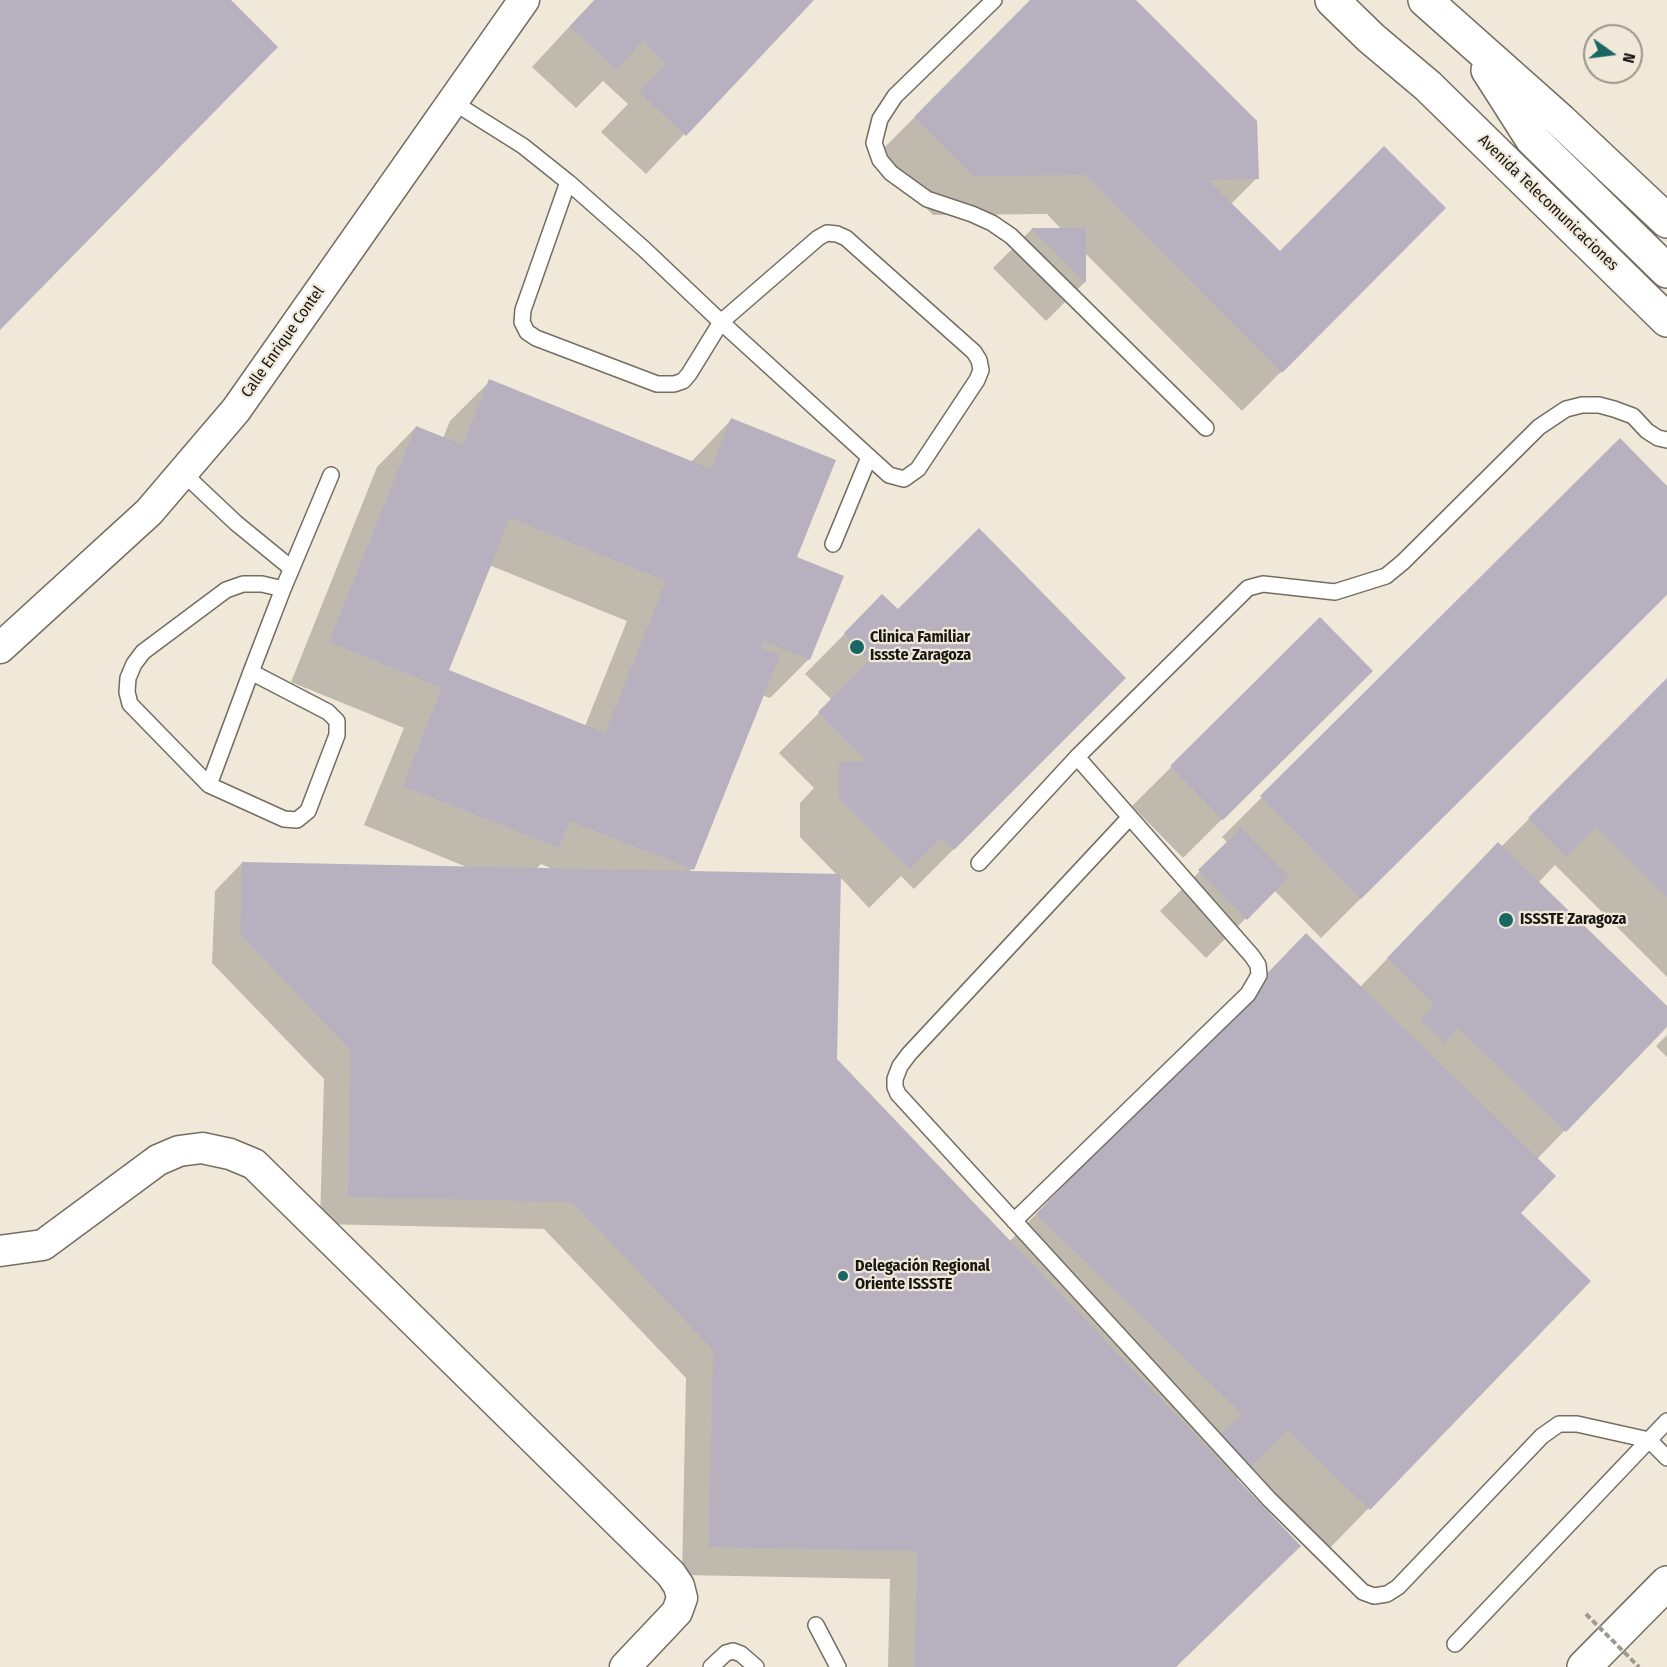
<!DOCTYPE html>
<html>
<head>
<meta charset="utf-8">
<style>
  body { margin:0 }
  #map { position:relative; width:1667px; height:1667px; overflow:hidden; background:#f0e9da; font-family:"Fira Sans Condensed",sans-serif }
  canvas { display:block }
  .north { position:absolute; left:1583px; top:24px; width:60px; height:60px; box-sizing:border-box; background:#f0e9da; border:2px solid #9a958a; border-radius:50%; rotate:104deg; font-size:16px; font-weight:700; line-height:24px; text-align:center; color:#191712 }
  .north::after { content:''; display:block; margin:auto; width:21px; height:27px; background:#196662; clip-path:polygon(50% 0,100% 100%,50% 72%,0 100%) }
</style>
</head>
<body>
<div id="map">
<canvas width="1667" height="1667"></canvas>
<div class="north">N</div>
</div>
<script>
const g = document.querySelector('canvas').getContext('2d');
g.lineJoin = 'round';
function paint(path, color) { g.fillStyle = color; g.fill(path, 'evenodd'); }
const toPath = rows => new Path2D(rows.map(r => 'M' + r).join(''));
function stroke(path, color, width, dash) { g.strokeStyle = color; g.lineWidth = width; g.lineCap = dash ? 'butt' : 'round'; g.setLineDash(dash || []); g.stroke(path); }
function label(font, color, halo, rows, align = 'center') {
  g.font = font + ' "Fira Sans Condensed",sans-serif'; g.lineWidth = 4.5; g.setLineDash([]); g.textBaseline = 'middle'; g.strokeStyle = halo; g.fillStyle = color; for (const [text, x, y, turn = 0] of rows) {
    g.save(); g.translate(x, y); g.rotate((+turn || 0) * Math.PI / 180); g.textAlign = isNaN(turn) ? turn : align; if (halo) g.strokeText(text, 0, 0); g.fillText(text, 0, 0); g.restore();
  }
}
const shadow = toPath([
  [594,0,812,0,646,174,601,132,628,104,603,81,576,108,532,67],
  [1031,0,1134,0,1257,178,1231,204,1280,253,1444,208,1242,411,1085,253,1085,282,1046,321,993,268,1032,229,1061,229,1047,214,933,215,875,157],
  [490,381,691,462,731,420,795,558,809,659,770,698,762,695,690,872,837,875,800,837,800,803,814,788,779,753,832,700,805,674,882,596,898,611,1124,678,914,889,901,876,869,908,840,877,835,1060,1009,1242,1267,974,1360,987,1459,884,1501,847,1667,680,1667,977,1555,865,1538,883,1667,1008,1667,1025,1537,1159,1518,1213,1589,1281,1329,1549,1247,1469,1236,1480,1175,1667,888,1667,890,1579,682,1575,686,1378,544,1229,320,1224,324,1079,212,963,215,891,242,863,469,868,364,825,404,728,291,682,377,467,416,427,443,438,450,421],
  [489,565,627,621,585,726,447,671],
  [541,864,553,869,536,869],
  [1620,440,1667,488,1667,594,1321,938,1274,890,1206,958,1160,911,1228,843,1222,837],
  [1320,619,1371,671,1183,858,1132,806],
  [1667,1035,1667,1057,1656,1046]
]);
const building = toPath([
  [0,0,231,0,278,47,0,330],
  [595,0,814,0,686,136,639,92,666,64,643,41,616,70,570,26],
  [1030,0,1136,0,1257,121,1259,179,1208,180,1280,251,1384,146,1446,208,1282,373,1086,175,973,176,914,117],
  [1031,228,1086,228,1086,283],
  [489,379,711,469,731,418,836,460,797,557,844,576,810,660,764,641,761,648,780,655,694,870,570,821,559,848,403,786,442,688,329,642,416,426,463,445],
  [510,518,666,581,605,733,449,670],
  [1620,438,1667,486,1667,595,1361,899,1260,796],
  [979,528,1126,678,954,850,941,838,910,869,839,798,839,762,866,761,818,712,870,660,844,633,882,594,898,609],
  [1320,617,1373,671,1223,820,1170,766],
  [1667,678,1667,898,1596,827,1566,857,1528,818],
  [1241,828,1289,877,1247,920,1198,870],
  [1498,842,1667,1006,1667,1027,1566,1132,1458,1028,1444,1043,1420,1019,1434,1005,1387,958],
  [242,862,841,874,837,1059,1301,1546,1176,1667,915,1667,917,1551,709,1547,713,1350,572,1202,348,1197,351,1051,240,934],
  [1306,933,1556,1176,1521,1213,1591,1281,1370,1510,1287,1430,1251,1467,1219,1436,1242,1414,1036,1214]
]);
const lane = toPath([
  [994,0,895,96,880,119,874,143,880,160,891,173,927,199,972,214,992,223,1011,236,1206,428],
  [453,102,523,146,568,182,644,249,721,322,889,475,904,479,918,469,977,380,981,370,979,360,974,352,846,238,837,234,827,233,818,238,721,322,689,374,683,381,674,384,657,384,536,338,527,332,522,322,523,310,568,182],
  [183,473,236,523,291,568],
  [833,544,869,457],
  [251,672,328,712,337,721,337,735,308,811,297,820,284,819,209,785,251,672,283,589,331,475],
  [209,785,130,704,127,692,128,678,134,664,143,652,226,590,243,584,262,584,283,589],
  [1130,817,909,1054,900,1066,895,1079,895,1087,898,1094,1269,1499,1363,1592,1374,1596,1387,1594,1398,1587,1542,1436,1559,1424,1577,1424,1649,1440,1667,1458],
  [979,863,1077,757,1248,588,1263,584,1335,592,1386,576,1403,562,1539,427,1566,409,1582,405,1599,405,1614,409,1633,416,1647,431,1658,438,1667,440],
  [1014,1221,1248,994,1259,975,1258,965,1252,956,1077,757],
  [816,1625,838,1667],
  [1455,1644,1667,1421],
  [711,1667,726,1653,733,1651,741,1654,756,1667]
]);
const street = toPath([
  [0,648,149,512,236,410,524,0],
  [0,1251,43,1245,158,1160,179,1151,202,1148,230,1154,254,1164,671,1574,679,1586,682,1598,677,1612,625,1667]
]);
const secondary = toPath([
  [1332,0,1371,38,1428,86,1667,320],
  [1425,0,1560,120,1667,221],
  [1488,70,1532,139,1667,271],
  [1584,1667,1667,1583]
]);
const pathBridge = toPath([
  [1586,1614,1639,1667]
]);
const markers = [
  [857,647,8,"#196662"],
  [1506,920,8,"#196662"],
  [843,1276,6,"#196662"]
];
const streetNames = [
  ["Avenida Telecomunicaciones",1548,203,44],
  ["Calle Enrique Contel",283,342,-55]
];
const poiNames = [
  ["Clinica Familiar",870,638],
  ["Issste Zaragoza",870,656],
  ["ISSSTE Zaragoza",1520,920],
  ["Delegación Regional",855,1267],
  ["Oriente ISSSTE",855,1285]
];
paint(shadow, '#0003');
paint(building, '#b6b0bf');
stroke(lane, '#746e61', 18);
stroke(street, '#746e61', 33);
stroke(secondary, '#746e61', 36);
stroke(lane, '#fff', 15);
stroke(street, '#fff', 30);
stroke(secondary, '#fff', 33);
stroke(pathBridge, '#9f9a8f', 4, [6, 3]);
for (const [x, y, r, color] of markers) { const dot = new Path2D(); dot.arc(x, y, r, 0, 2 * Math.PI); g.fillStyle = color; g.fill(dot); stroke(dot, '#f0e9da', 2); }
label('16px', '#191712', '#f0e9da', streetNames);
label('bold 16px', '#191712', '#f0e9da', poiNames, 'left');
</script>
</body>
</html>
